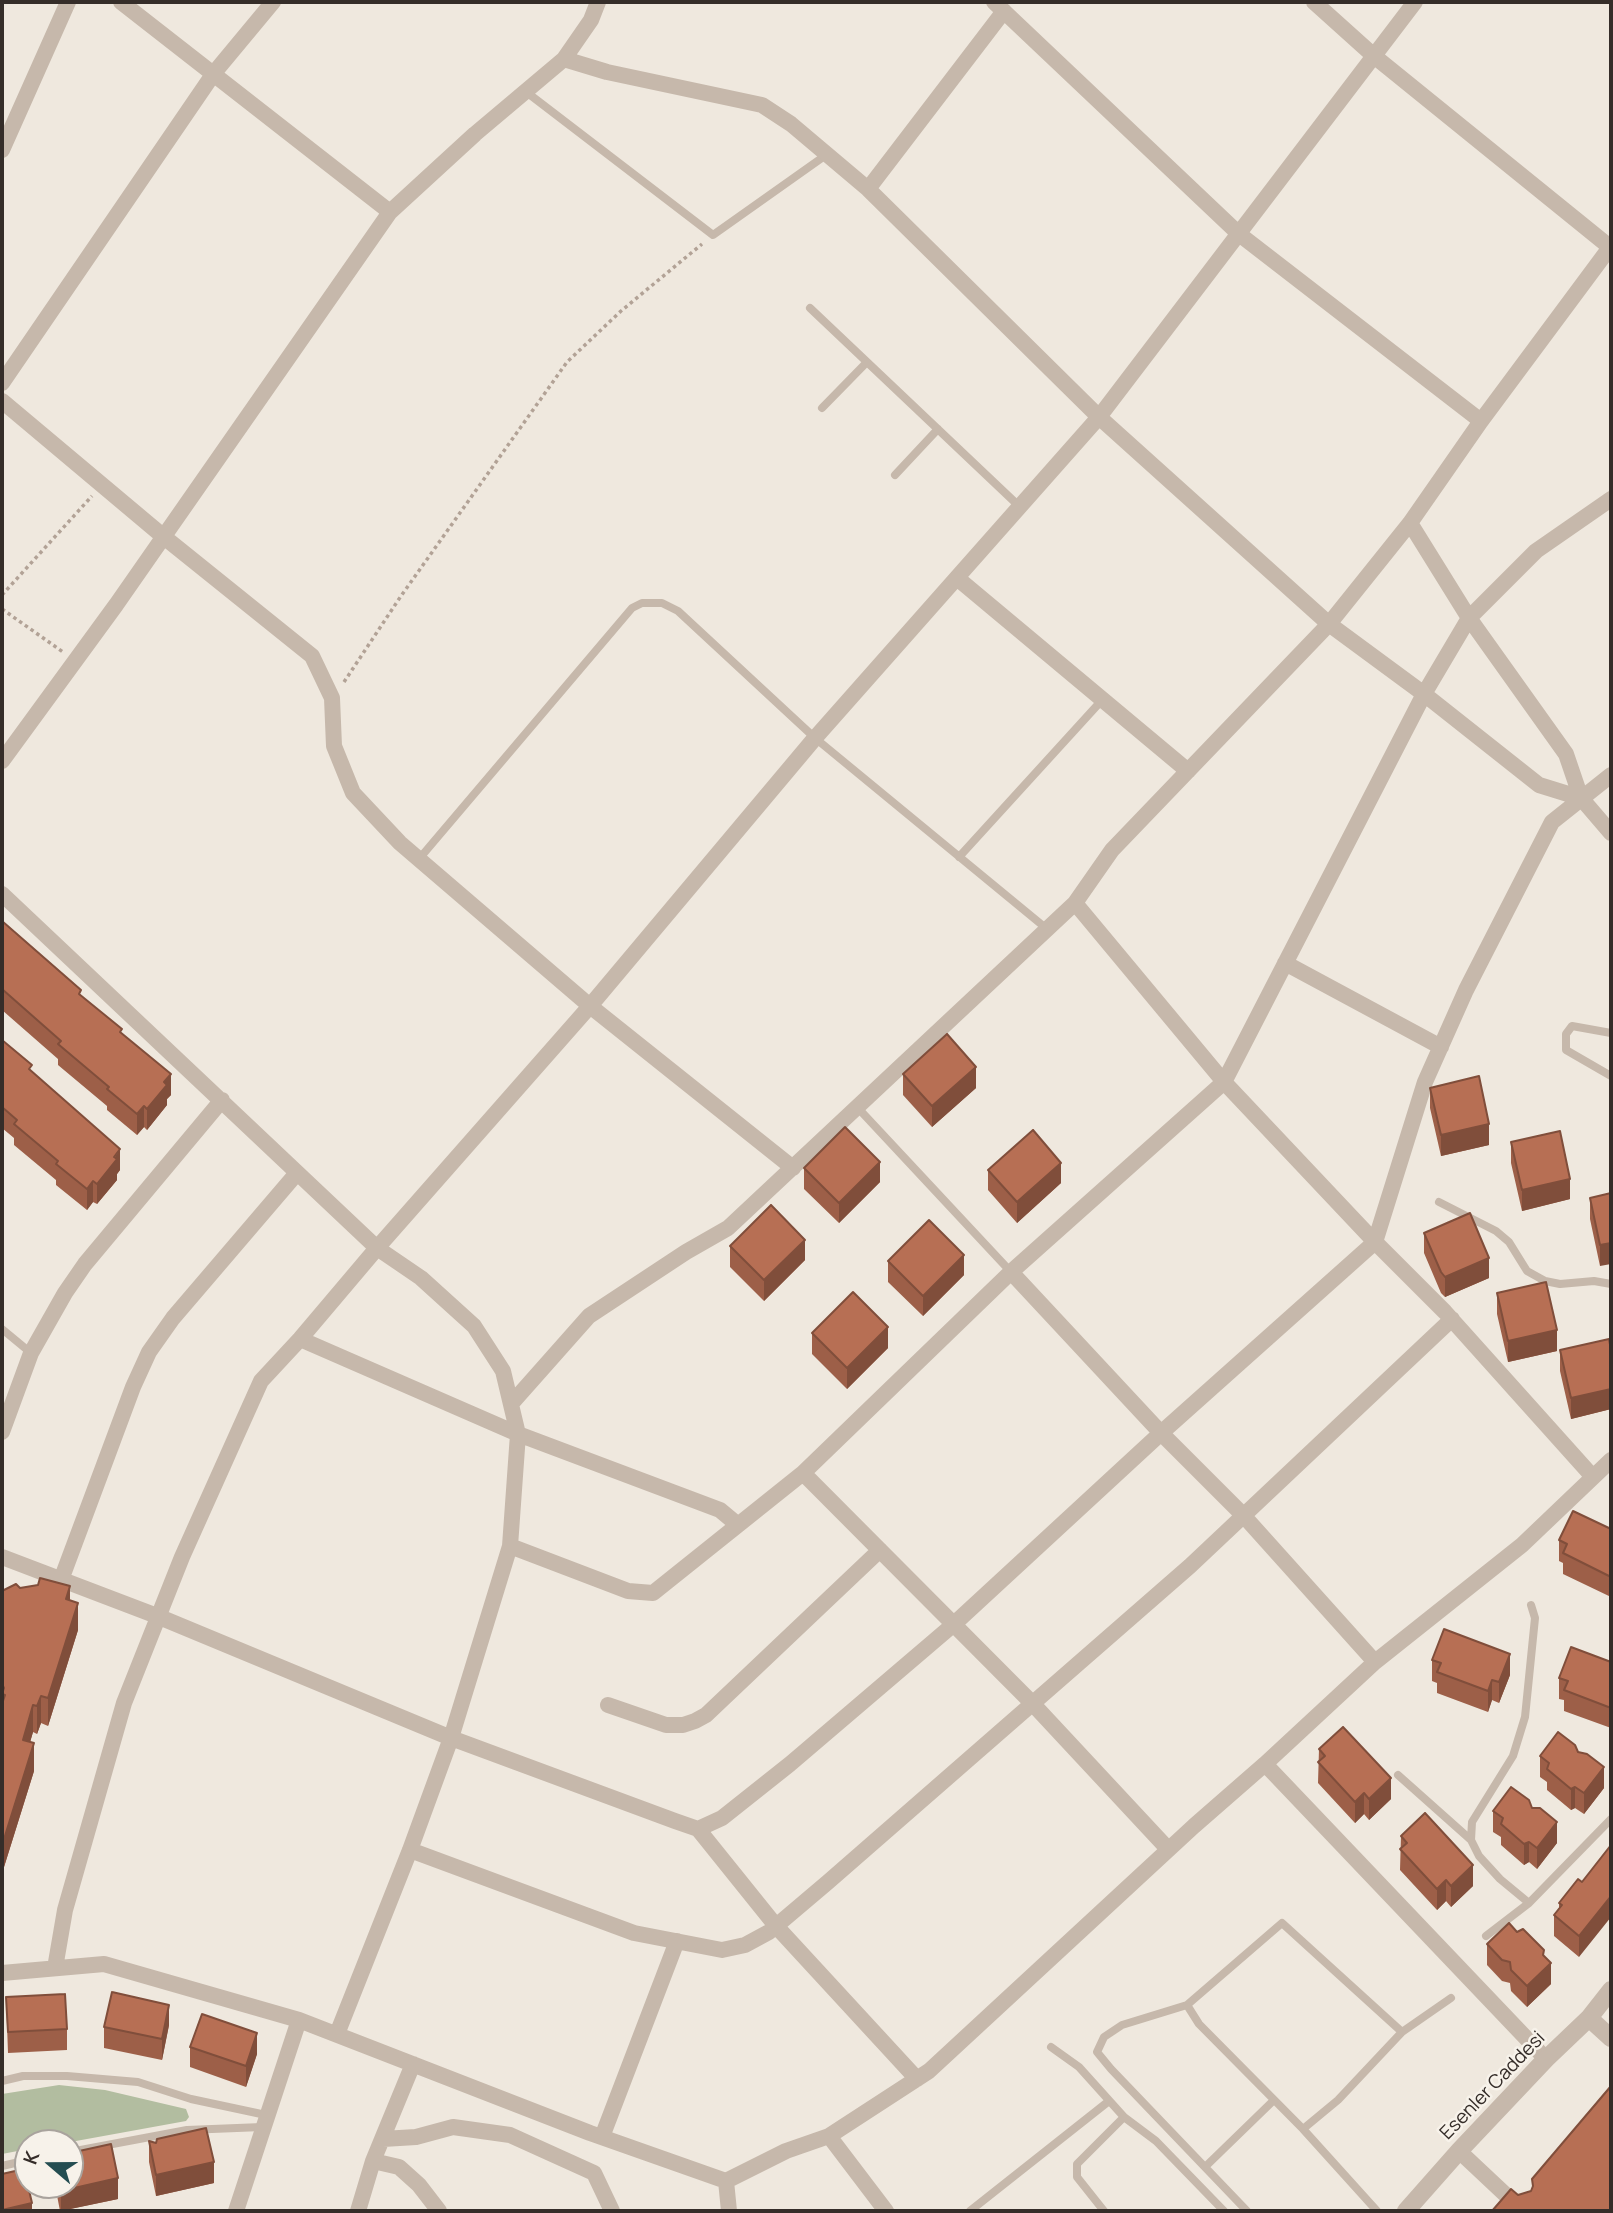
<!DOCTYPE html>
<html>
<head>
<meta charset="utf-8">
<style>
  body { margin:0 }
  #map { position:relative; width:1613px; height:2213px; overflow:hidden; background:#efe8de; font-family:Manrope,sans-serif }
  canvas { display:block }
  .frame { position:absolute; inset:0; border:4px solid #352d29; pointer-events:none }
  .north { position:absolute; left:14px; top:2129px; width:70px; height:70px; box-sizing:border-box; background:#f7f2ea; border:2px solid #a9a39d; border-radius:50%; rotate:290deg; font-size:19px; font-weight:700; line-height:28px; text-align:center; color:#352d29 }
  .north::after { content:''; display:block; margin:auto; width:24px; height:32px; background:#244d51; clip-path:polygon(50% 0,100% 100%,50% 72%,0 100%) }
</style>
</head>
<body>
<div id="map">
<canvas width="1613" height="2213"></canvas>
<div class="frame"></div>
<div class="north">K</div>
</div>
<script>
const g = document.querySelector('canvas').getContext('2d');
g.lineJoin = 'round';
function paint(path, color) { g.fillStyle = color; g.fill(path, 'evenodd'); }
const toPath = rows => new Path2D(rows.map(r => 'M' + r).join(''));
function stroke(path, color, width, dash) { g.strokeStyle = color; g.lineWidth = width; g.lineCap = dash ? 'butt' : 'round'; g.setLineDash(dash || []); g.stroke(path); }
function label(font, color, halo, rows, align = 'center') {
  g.font = font + ' Manrope,sans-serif'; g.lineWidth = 5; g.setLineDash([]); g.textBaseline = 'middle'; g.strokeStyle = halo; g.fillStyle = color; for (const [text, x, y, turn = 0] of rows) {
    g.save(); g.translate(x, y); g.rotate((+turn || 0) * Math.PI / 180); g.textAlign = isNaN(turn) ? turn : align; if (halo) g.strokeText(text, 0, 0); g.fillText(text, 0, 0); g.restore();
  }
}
const green = toPath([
  [59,2085,105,2090,186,2109,189,2117,186,2121,65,2143,28,2143,28,2149,2,2154,2,2094]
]);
const path = toPath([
  [2,595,92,496],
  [2,609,63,652],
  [344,682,401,596,567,362,621,311,702,244]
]);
const service = toPath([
  [525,91,713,235,826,155],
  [810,308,1020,507],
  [822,408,867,362],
  [895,475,938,429],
  [959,857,1103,699],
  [419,859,632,608,642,603,662,603,678,611,815,738,1047,929],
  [1611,1033,1572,1026,1566,1034,1566,1050,1611,1076],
  [857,1107,1011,1272],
  [1439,1202,1496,1231,1509,1242,1527,1271,1545,1281,1560,1284,1594,1281,1611,1284],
  [2,1329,31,1353],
  [1398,1775,1471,1840],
  [1529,1903,1500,1879,1479,1856,1471,1840,1472,1822,1513,1756,1525,1717,1535,1618,1531,1605],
  [1486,1936,1529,1903,1611,1819],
  [1187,2005,1282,1923,1402,2032],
  [1051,2047,1079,2067,1124,2117,1156,2141,1224,2211],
  [2,2081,23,2076,67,2076,138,2082,191,2099,266,2115],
  [1303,2129,1338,2100,1402,2032,1451,1998],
  [70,2152,187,2130,262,2127],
  [2,2166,28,2160],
  [1205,2167,1274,2100],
  [970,2211,1109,2101],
  [1104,2211,1077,2177,1077,2164,1124,2117],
  [1247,2211,1111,2069,1097,2052,1104,2037,1122,2025,1187,2005,1199,2024,1303,2129,1377,2211]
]);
const minor = toPath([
  [121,2,390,212],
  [994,2,1239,234,1481,421],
  [1314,2,1374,56,1611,248],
  [564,59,607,72,762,105,791,124,868,189,1099,417,1329,624,1424,694,1539,785,1581,798],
  [2,150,68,2],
  [868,189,1004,11],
  [2,383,214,73,273,2],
  [2,401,164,537,312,656,332,698,334,746,353,793,400,843,590,1006,793,1168],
  [1410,523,1469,618,1566,754,1581,798,1611,833],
  [957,578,1188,771],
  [2,761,116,605,390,212,475,134,564,59,591,20,598,2],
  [2,894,377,1248,300,1339,261,1381,182,1557,124,1703,65,1910,55,1968],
  [1075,903,1224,1082,1375,1242,1445,1312,1593,1477],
  [1285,963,1441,1047],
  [1011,1272,1161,1433,1243,1515,1375,1662],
  [300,1339,518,1434,510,1546,451,1738,410,1850,337,2034],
  [511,1404,589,1316,686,1252,728,1228,1075,903,1112,850,1329,624,1410,523,1481,421,1611,246],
  [2,1432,31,1353,65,1293,85,1264,222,1100],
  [803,1473,1032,1703,1168,1849],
  [738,1525,720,1510,518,1434,503,1371,474,1326,421,1278,377,1248,590,1006,815,738,1099,417,1415,2],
  [510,1546,628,1591,653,1593,803,1473,1011,1272,1224,1082,1424,694,1469,618,1536,551,1611,499],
  [2,1557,157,1616,451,1738,675,1821,698,1829,722,1818,790,1764,954,1624,1161,1433,1375,1242,1425,1082,1466,990,1552,822,1611,775],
  [61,1580,133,1387,149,1352,173,1318,297,1173],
  [608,1705,666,1725,683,1725,695,1721,706,1715,880,1550],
  [1265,1764,1546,2059],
  [698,1829,776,1926,917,2079],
  [410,1850,634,1933,722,1950,745,1945,769,1932,828,1882,1190,1566,1452,1319],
  [2,1973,104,1964,299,2020,590,2133,726,2181,786,2151,829,2136,929,2071,1194,1826,1265,1764,1375,1662,1522,1545,1611,1460],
  [829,2136,886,2211],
  [602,2137,677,1941],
  [383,2139,416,2137,453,2127,510,2135,594,2173,612,2211],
  [1459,2151,1523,2211],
  [373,2161,399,2167,419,2185,439,2211],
  [726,2181,729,2211],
  [236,2211,299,2020],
  [358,2211,373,2161,413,2064]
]);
const tertiary = toPath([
  [1589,2018,1611,2038],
  [1406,2211,1459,2151,1546,2059,1589,2018,1611,1990]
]);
const wall = toPath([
  [2,921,122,1034,171,1095,167,1099,167,1105,147,1130,144,1127,137,1135,107,1110,107,1106,58,1065,58,1059,2,1010],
  [2,1040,120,1170,117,1174,117,1180,97,1204,93,1202,87,1210,56,1185,56,1180,14,1145,14,1138,2,1128],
  [903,1074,976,1088,932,1127,903,1095],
  [1430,1088,1489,1145,1441,1156,1430,1108],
  [1511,1142,1570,1199,1522,1211,1511,1163],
  [804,1168,880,1182,839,1223,804,1189],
  [988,1170,1061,1183,1017,1223,988,1190],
  [1611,1193,1600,1266,1590,1219,1590,1198],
  [1424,1233,1489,1278,1445,1297,1441,1293,1424,1253],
  [730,1246,805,1260,764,1301,730,1267],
  [888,1261,964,1275,923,1316,888,1282],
  [1497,1293,1557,1351,1508,1362,1497,1314],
  [812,1333,888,1348,847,1389,812,1354],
  [1560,1350,1611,1350,1611,1409,1571,1419,1560,1371],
  [1611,1529,1611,1597,1563,1574,1563,1563,1559,1561,1559,1540],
  [20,1588,70,1600,78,1630,48,1726,41,1723,37,1734,33,1732,30,1742,34,1771,4,1867,2,1866,2,1591],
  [1432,1660,1510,1675,1499,1703,1492,1700,1488,1712,1437,1693,1437,1683,1432,1681],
  [1611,1662,1611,1728,1564,1711,1564,1700,1559,1699,1559,1678],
  [1319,1749,1391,1799,1369,1820,1364,1814,1355,1823,1318,1783],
  [1578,1752,1604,1788,1584,1814,1575,1808,1571,1810,1547,1790,1547,1782,1540,1777,1540,1756],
  [1532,1808,1557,1843,1537,1869,1529,1862,1524,1865,1501,1845,1501,1837,1493,1832,1493,1811],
  [1401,1836,1473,1886,1451,1907,1446,1901,1437,1910,1400,1870],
  [1582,1882,1579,1957,1554,1936,1554,1915,1559,1908,1559,1903],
  [1517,1932,1544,1956,1551,1984,1527,2007,1511,1991,1510,1983,1502,1981,1487,1965,1487,1944],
  [6,1997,67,2029,67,2050,8,2053],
  [169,2025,162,2060,104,2048,104,2027],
  [190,2047,257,2054,246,2087,190,2067],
  [149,2141,156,2143,214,2183,156,2196,149,2162],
  [55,2185,70,2185,118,2199,60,2211]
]);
const shadedWall = toPath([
  [976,1067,976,1088,932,1127,932,1106],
  [171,1074,171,1095,167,1099,167,1105,147,1130,147,1109,164,1082],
  [144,1106,144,1127,137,1135,137,1114],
  [1489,1124,1489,1145,1441,1156,1441,1135],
  [120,1149,120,1170,117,1174,117,1180,97,1204,97,1184],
  [880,1162,880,1182,839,1223,839,1203],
  [1061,1163,1061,1183,1017,1223,1017,1202],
  [1570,1179,1570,1199,1522,1211,1522,1190],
  [93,1181,93,1202,87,1210,87,1189],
  [805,1240,805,1260,764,1301,764,1280],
  [1611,1243,1611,1264,1600,1266,1600,1245],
  [964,1255,964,1275,923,1316,923,1296],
  [1489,1258,1489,1278,1445,1297,1445,1277],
  [888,1327,888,1348,847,1389,847,1368],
  [1557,1330,1557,1351,1508,1362,1508,1341],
  [1611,1389,1611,1409,1571,1419,1571,1398],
  [70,1586,70,1614,66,1599],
  [78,1603,78,1630,48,1726,48,1698],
  [1510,1654,1510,1675,1499,1703,1499,1682],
  [1492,1680,1492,1700,1488,1712,1488,1691],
  [41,1696,41,1723,37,1734,37,1706],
  [33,1705,33,1732,23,1767,23,1740],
  [34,1743,34,1771,4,1867,4,1839],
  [1604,1767,1604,1788,1584,1814,1584,1793],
  [1391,1778,1391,1799,1369,1820,1369,1799],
  [1575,1787,1575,1808,1571,1810,1571,1789],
  [1364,1793,1364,1814,1355,1823,1355,1802],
  [1557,1822,1557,1843,1537,1869,1537,1848],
  [1529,1842,1529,1862,1524,1865,1524,1844],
  [1473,1865,1473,1886,1451,1907,1451,1886],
  [1446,1880,1446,1901,1437,1910,1437,1889],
  [1611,1896,1611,1917,1579,1957,1579,1936],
  [1544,1950,1544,1969,1551,1963,1551,1984,1527,2007,1527,1986],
  [169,2005,169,2025,162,2060,162,2039],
  [257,2033,257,2054,246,2087,246,2066],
  [214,2162,214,2183,156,2196,156,2175],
  [118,2178,118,2199,61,2211,61,2191],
  [32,2203,32,2211,2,2211,2,2210]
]);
const building = toPath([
  [2,921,81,990,79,994,122,1029,120,1032,171,1074,164,1082,167,1085,147,1109,144,1106,137,1114,107,1089,109,1087,58,1044,61,1041,2,989,2,921],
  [947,1034,976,1067,932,1106,903,1074,947,1034],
  [2,1040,32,1065,29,1069,120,1149,114,1157,117,1159,97,1184,93,1181,87,1189,56,1164,58,1161,14,1124,17,1120,2,1107,2,1040],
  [1479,1076,1489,1124,1441,1135,1430,1088,1479,1076],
  [845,1127,880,1162,839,1203,804,1168,845,1127],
  [1033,1130,1061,1163,1017,1202,988,1170,1033,1130],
  [1560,1131,1570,1179,1522,1190,1511,1142,1560,1131],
  [1611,1193,1611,1243,1600,1245,1590,1198,1611,1193],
  [771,1205,805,1240,764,1280,730,1246,771,1205],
  [1470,1213,1489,1258,1445,1277,1441,1272,1424,1233,1470,1213],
  [929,1220,964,1255,923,1296,888,1261,929,1220],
  [1546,1282,1557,1330,1508,1341,1497,1293,1546,1282],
  [853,1292,888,1327,847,1368,812,1333,853,1292],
  [1609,1339,1611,1350,1611,1389,1571,1398,1560,1350,1609,1339],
  [1573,1511,1611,1529,1611,1577,1563,1553,1567,1544,1559,1540,1573,1511],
  [40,1578,70,1586,66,1599,78,1603,48,1698,41,1696,37,1706,33,1705,23,1740,34,1743,4,1839,2,1838,2,1704,5,1695,2,1694,4,1688,2,1684,2,1591,16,1584,20,1588,38,1585,40,1578],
  [1444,1629,1510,1654,1499,1682,1492,1680,1488,1691,1437,1672,1441,1663,1432,1660,1444,1629],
  [1571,1647,1611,1662,1611,1708,1564,1690,1568,1681,1559,1678,1571,1647],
  [1343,1727,1391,1778,1369,1799,1364,1793,1355,1802,1318,1762,1325,1756,1319,1749,1343,1727],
  [1558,1732,1575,1745,1578,1752,1587,1754,1604,1767,1584,1793,1575,1787,1571,1789,1547,1769,1549,1763,1540,1756,1558,1732],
  [1511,1787,1529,1800,1532,1808,1540,1808,1557,1822,1537,1848,1529,1842,1524,1844,1501,1824,1503,1818,1493,1811,1511,1787],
  [1425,1813,1473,1865,1451,1886,1446,1880,1437,1889,1400,1849,1407,1843,1401,1836,1425,1813],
  [1611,1845,1611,1896,1579,1936,1554,1915,1562,1905,1559,1903,1578,1879,1582,1882,1611,1845],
  [1509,1923,1517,1932,1523,1929,1544,1950,1543,1955,1551,1963,1527,1986,1511,1970,1510,1962,1502,1960,1487,1944,1509,1923],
  [112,1992,169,2005,162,2039,104,2027,112,1992],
  [65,1994,67,2029,8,2032,6,1997,65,1994],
  [202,2014,257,2033,246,2066,190,2047,202,2014],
  [1611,2086,1611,2211,1492,2211,1511,2189,1518,2195,1531,2191,1533,2186,1532,2179,1611,2086],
  [206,2128,214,2162,156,2175,149,2141,156,2143,157,2139,206,2128],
  [111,2144,118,2178,61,2191,59,2185,70,2185,70,2153,111,2144],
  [24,2169,32,2203,2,2210,2,2174,24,2169]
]);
const streetNames = [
  ["Esenler Caddesi",1493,2086,-46]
];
paint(green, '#b2bda0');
stroke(path, '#b2a296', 3.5, [3.5, 3.5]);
stroke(service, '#c6b8ab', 8);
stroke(minor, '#c6b8ab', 16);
stroke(tertiary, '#c6b8ab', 18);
paint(wall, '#9d5f48');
paint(shadedWall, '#804e3b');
paint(building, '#b76f54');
stroke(building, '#804e3b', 2);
label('19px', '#352d29', '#f7f2ea', streetNames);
</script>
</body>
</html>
